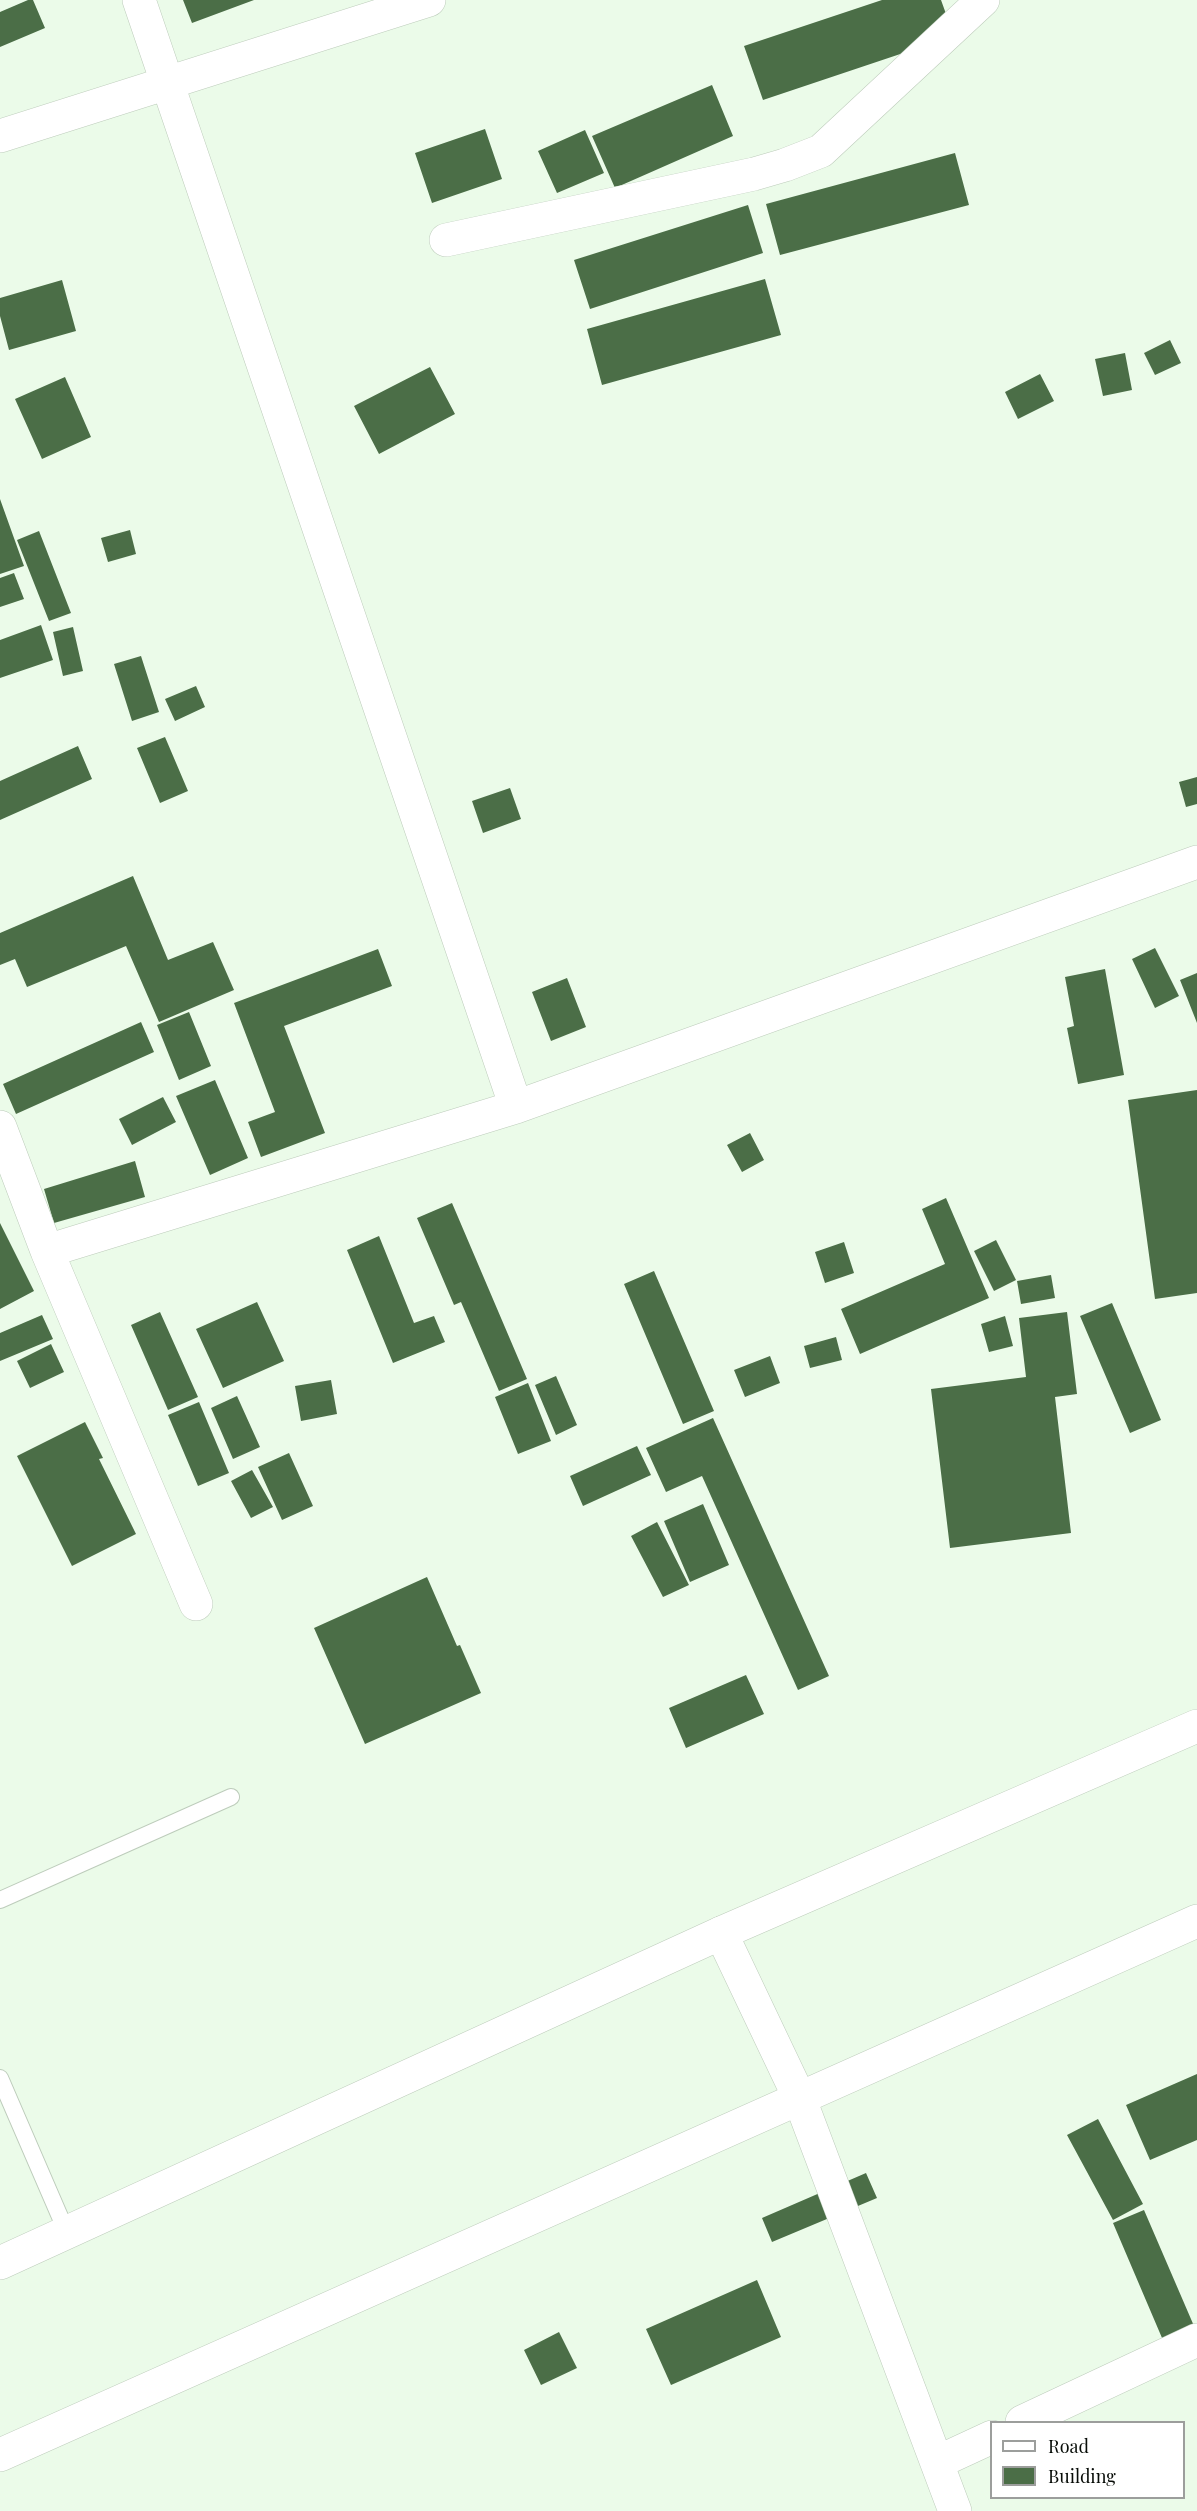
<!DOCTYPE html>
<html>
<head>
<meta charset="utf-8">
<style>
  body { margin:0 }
  #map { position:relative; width:1197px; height:2511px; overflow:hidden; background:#ebfbe9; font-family:"Playfair Display",serif }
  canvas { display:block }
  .legend { position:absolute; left:990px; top:2421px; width:195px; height:78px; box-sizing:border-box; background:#fff; border:2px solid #9c9e9c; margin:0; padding:8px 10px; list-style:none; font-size:18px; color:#080d08 }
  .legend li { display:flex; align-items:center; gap:12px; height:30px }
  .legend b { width:30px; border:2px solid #9c9e9c }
</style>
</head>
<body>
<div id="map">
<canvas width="1197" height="2511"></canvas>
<ul class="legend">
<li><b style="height:8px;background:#fff"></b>Road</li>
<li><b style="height:16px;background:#4b6e47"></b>Building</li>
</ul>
</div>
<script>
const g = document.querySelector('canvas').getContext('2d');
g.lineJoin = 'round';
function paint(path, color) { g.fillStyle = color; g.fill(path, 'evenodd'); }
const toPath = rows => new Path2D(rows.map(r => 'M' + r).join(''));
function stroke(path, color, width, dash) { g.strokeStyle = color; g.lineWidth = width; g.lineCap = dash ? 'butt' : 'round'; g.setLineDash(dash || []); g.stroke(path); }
const building = toPath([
  [28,0,33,0,45,28,0,47,0,12],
  [183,0,254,0,192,23],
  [882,0,941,0,954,36,763,100,744,46],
  [712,85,733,136,615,188,592,136],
  [485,129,502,179,432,203,415,153],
  [585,130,604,173,557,193,538,151],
  [955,153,969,205,780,255,766,204],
  [748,205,763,253,590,309,574,260],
  [765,279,781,335,602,385,587,329],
  [62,280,76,331,9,350,0,316,0,298],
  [1170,340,1181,363,1155,375,1144,353],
  [1125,353,1132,390,1103,396,1095,359],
  [430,367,455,414,379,454,354,406],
  [1040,374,1054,401,1018,419,1005,392],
  [65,377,91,437,42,459,15,399],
  [0,499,24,566,0,574],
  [130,530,136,554,108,562,101,538],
  [39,531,71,613,49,621,17,540],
  [14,573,24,599,0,607,0,578],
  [41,625,53,660,0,678,0,640],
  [73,627,83,671,63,676,53,632],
  [141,656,159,712,132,721,114,664],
  [196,686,205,707,175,721,165,699],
  [165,737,188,791,160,803,137,748],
  [78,746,92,779,0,820,0,781],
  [1197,777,1197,804,1186,807,1179,782],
  [510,788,521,819,483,833,472,801],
  [133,876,168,960,213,942,234,990,159,1022,126,946,27,987,15,959,0,965,0,933],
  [1155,948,1179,996,1155,1008,1132,959],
  [378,949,392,986,284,1026,325,1133,261,1157,248,1122,275,1112,234,1003],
  [1105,969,1124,1075,1078,1084,1067,1028,1074,1026,1065,977],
  [1197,973,1197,1023,1180,980],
  [567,978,586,1027,551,1041,532,992],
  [189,1012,211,1066,179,1080,157,1025],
  [141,1022,154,1052,16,1114,3,1084],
  [215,1080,248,1158,210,1175,176,1096],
  [1197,1090,1197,1293,1155,1299,1128,1100],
  [163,1097,176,1122,132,1145,119,1119],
  [750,1133,764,1160,742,1172,727,1145],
  [135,1161,145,1197,54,1223,44,1189],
  [946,1198,989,1298,860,1354,841,1309,945,1264,922,1209],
  [452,1203,527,1379,499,1391,461,1302,454,1305,417,1218],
  [0,1223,34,1291,0,1309],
  [379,1236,414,1323,434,1316,445,1342,393,1363,347,1250],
  [996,1240,1016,1280,994,1291,974,1251],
  [844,1242,854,1273,825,1283,815,1252],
  [654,1271,714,1411,683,1424,624,1284],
  [1051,1275,1055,1298,1021,1304,1017,1281],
  [257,1302,284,1361,223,1388,196,1329],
  [1112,1303,1161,1420,1130,1433,1080,1316],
  [160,1312,198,1397,168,1410,131,1325],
  [1067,1312,1077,1394,1055,1397,1071,1533,950,1548,931,1389,1026,1377,1019,1318],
  [42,1315,53,1339,0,1361,0,1333],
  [1005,1316,1013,1346,989,1352,981,1324],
  [836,1337,842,1360,810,1368,804,1346],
  [51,1344,64,1372,30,1388,17,1361],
  [770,1356,780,1383,745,1397,734,1370],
  [556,1376,577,1425,556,1435,535,1385],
  [331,1380,337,1414,301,1421,295,1386],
  [528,1383,551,1441,518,1454,495,1397],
  [237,1396,260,1447,233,1459,211,1408],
  [199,1402,229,1473,198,1486,168,1415],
  [713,1418,829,1676,798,1690,702,1476,666,1492,646,1448],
  [85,1422,103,1458,99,1459,136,1534,72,1566,17,1456],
  [637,1446,651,1475,583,1506,570,1476],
  [289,1453,313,1506,282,1520,258,1467],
  [252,1470,273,1507,251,1518,231,1481],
  [703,1504,729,1565,690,1582,664,1521],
  [657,1522,689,1585,663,1597,631,1536],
  [427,1577,457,1646,460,1645,481,1693,365,1744,314,1628],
  [746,1675,764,1714,686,1748,669,1708],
  [1197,2074,1197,2140,1150,2160,1126,2105],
  [1098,2119,1143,2204,1113,2220,1067,2135],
  [866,2173,877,2198,772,2242,762,2218],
  [1144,2210,1197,2333,1168,2352,1113,2223],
  [757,2280,781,2337,671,2385,646,2329],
  [559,2332,577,2368,541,2385,524,2350]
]);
const lane = toPath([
  [0,1900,231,1797],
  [0,2078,67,2233]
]);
const street = toPath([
  [139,0,516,1107],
  [0,136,429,0],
  [446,240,754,174,785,165,821,151,983,0],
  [0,1127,47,1251,196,1604],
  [47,1251,516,1107,1197,862],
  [721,1933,799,2097,955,2511],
  [1022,2422,1197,2340],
  [938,2462,992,2437]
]);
const secondary = toPath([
  [0,2263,721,1933,1197,1726],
  [0,2455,1197,1921]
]);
paint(building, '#4b6e47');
stroke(lane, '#bdccbb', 18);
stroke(street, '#bdccbb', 34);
stroke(secondary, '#bdccbb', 34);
stroke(lane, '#fff', 16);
stroke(street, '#fff', 33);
stroke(secondary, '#fff', 33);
</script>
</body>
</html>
